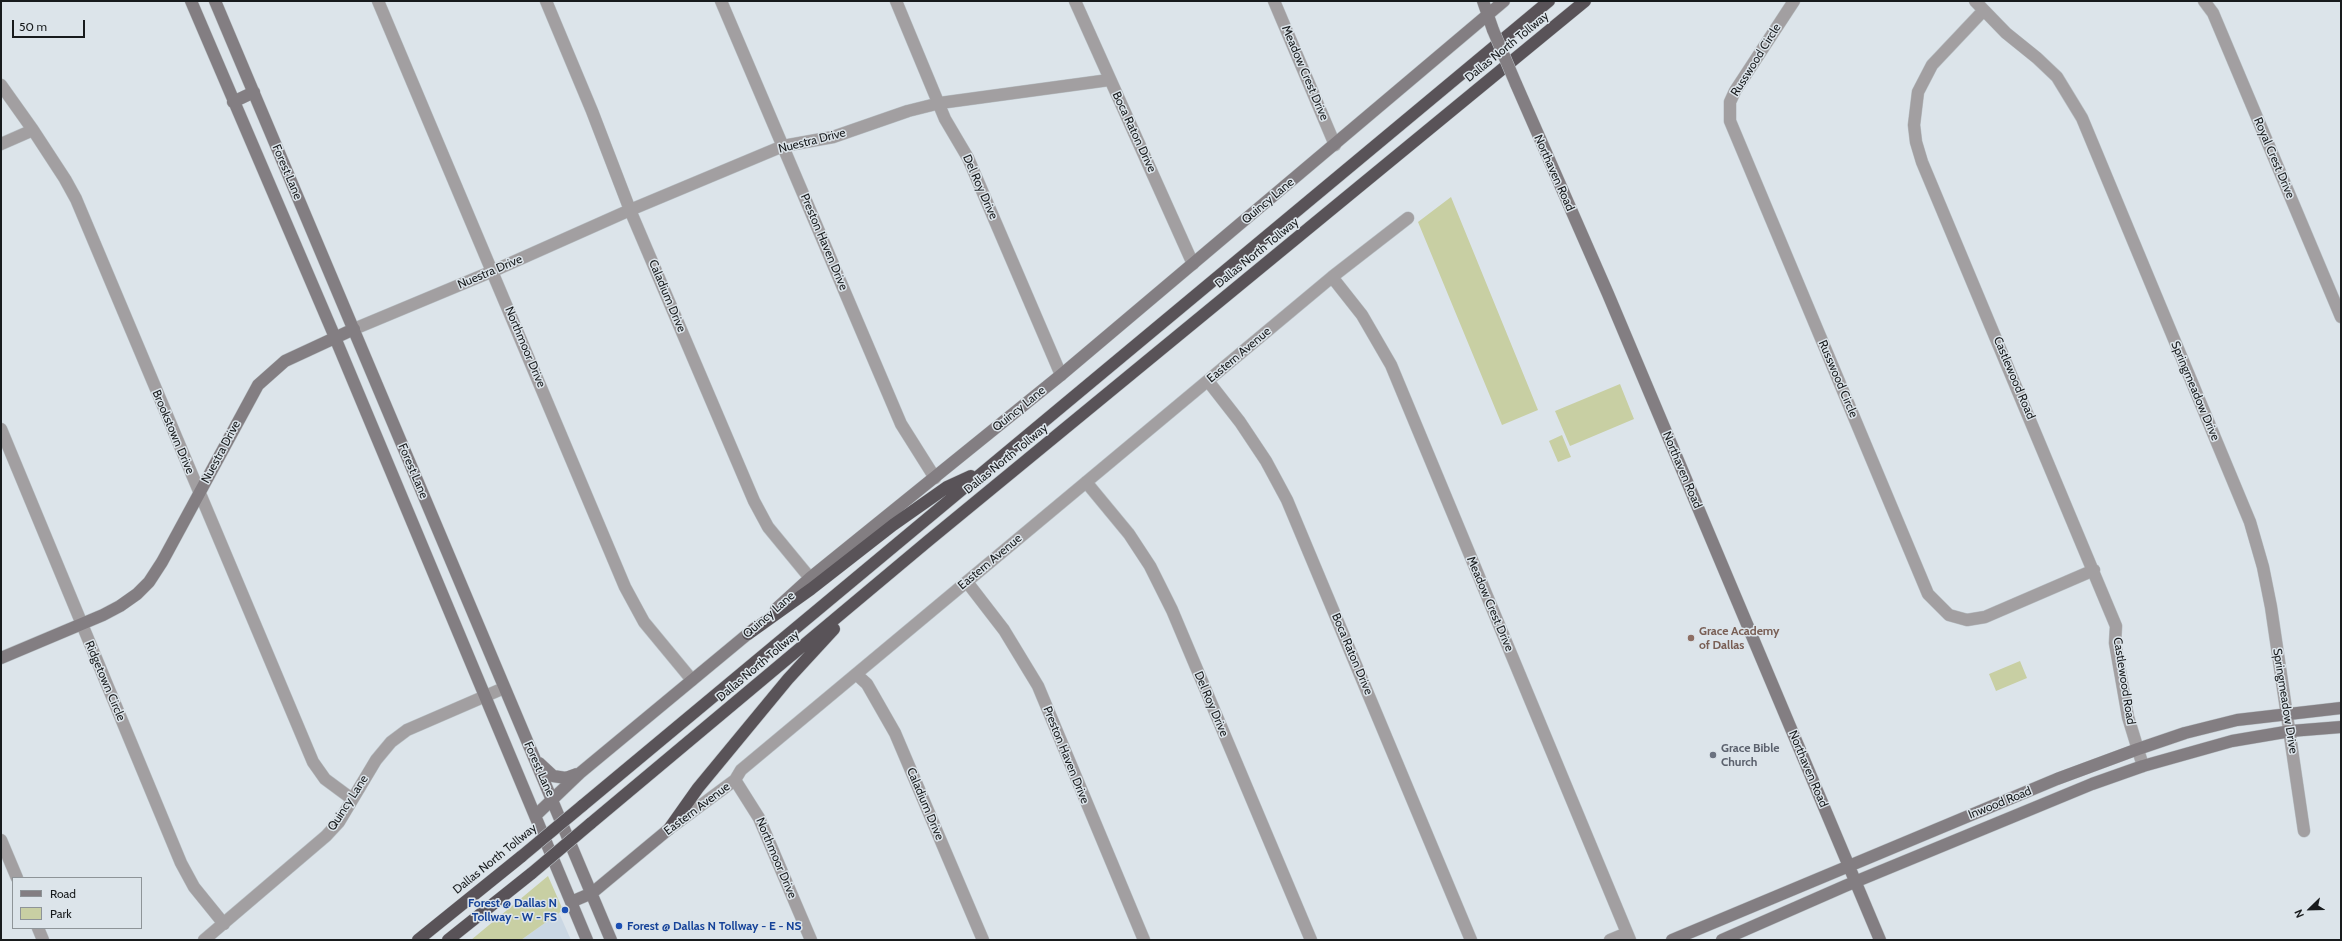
<!DOCTYPE html>
<html>
<head>
<meta charset="utf-8">
<style>
  body { margin:0 }
  #map { position:relative; width:2342px; height:941px; overflow:hidden; background:#dce4ea; font-family:Cabin,sans-serif }
  canvas { display:block }
  .frame { position:absolute; inset:0; border:2px solid #181b1d; pointer-events:none }
  .legend { position:absolute; left:12px; top:877px; width:130px; height:52px; box-sizing:border-box; background:#dce4ea; border:1px solid #8e9498; margin:0; padding:5px 7px; list-style:none; font-size:12px; color:#181b1d }
  .legend li { display:flex; align-items:center; gap:8px; height:20px }
  .legend b { width:20px; border:1px solid #8e9498 }
  .north { position:absolute; left:2290px; top:889px; width:40px; height:40px; -webkit-text-stroke:3px #dce4ea; paint-order:stroke; rotate:247deg; font-size:11px; font-weight:700; line-height:16px; text-align:center; color:#181b1d }
  .north::after { content:''; display:block; margin:auto; width:14px; height:18px; background:#181b1d; clip-path:polygon(50% 0,100% 100%,50% 72%,0 100%) }
  .scale { position:absolute; left:12px; top:20px; width:73px; height:18px; box-sizing:border-box; border:2px solid #181b1d; border-top:0; padding-left:5px; font-size:12px; line-height:14px; white-space:nowrap; color:#181b1d; -webkit-text-stroke:3px #dce4ea; paint-order:stroke }
</style>
</head>
<body>
<div id="map">
<canvas width="2342" height="941"></canvas>
<div class="frame"></div>
<ul class="legend">
<li><b style="height:5px;background:#837e82"></b>Road</li>
<li><b style="height:11px;background:#c8cfa3"></b>Park</li>
</ul>
<div class="north">N</div>
<div class="scale">50 m</div>
</div>
<script>
const g = document.querySelector('canvas').getContext('2d');
g.lineJoin = 'round';
function paint(path, color) { g.fillStyle = color; g.fill(path, 'evenodd'); }
const toPath = rows => new Path2D(rows.map(r => 'M' + r).join(''));
function stroke(path, color, width, dash) { g.strokeStyle = color; g.lineWidth = width; g.lineCap = dash ? 'butt' : 'round'; g.setLineDash(dash || []); g.stroke(path); }
function label(font, color, halo, rows, align = 'center') {
  g.font = font + ' Cabin,sans-serif'; g.lineWidth = 3; g.setLineDash([]); g.textBaseline = 'middle'; g.strokeStyle = halo; g.fillStyle = color; for (const [text, x, y, turn = 0] of rows) {
    g.save(); g.translate(x, y); g.rotate((+turn || 0) * Math.PI / 180); g.textAlign = isNaN(turn) ? turn : align; if (halo) g.strokeText(text, 0, 0); g.fillText(text, 0, 0); g.restore();
  }
}
const built = toPath([
  [559,913,571,940,521,940]
]);
const green = toPath([
  [1451,197,1538,410,1502,425,1418,222],
  [1620,384,1634,419,1570,446,1555,411],
  [1562,435,1571,457,1558,462,1549,441],
  [2020,661,2027,678,1996,691,1989,674],
  [548,876,563,910,559,913,521,940,471,940]
]);
const street = toPath([
  [378,1,625,587,644,622,692,680],
  [546,1,592,111,630,210,754,501,768,527,810,578],
  [721,1,901,424,935,478],
  [896,1,945,119,968,158,1061,375],
  [1075,1,1193,264],
  [1274,1,1335,145],
  [1794,1,1735,91,1730,102,1730,121,1928,594,1949,615,1967,620,1985,617,2094,570],
  [1975,1,2006,33,2037,58,2057,77,2082,118,2250,522,2263,567,2271,607,2304,831],
  [2204,1,2213,13,2341,317],
  [1983,11,1932,65,1918,92,1914,125,1916,142,1922,162,2116,626,2115,643,2128,717,2143,766],
  [1,85,33,130,65,179,76,199,313,762,325,779,352,799],
  [1,144,33,130],
  [1332,277,1362,315,1391,365,1630,940],
  [354,329,493,271,630,210,783,146,833,137,908,111,940,103,1109,80],
  [1208,381,1240,422,1266,461,1287,500,1471,940],
  [1,429,181,863,194,887,224,924],
  [1086,482,1129,534,1150,566,1172,610,1311,940],
  [967,582,1004,630,1038,686,1144,940],
  [856,674,867,684,895,733,983,940],
  [735,780,759,818,811,940],
  [673,826,735,780,741,770,1332,277,1408,218],
  [1,840,17,878],
  [38,928,43,940],
  [204,940,326,836,339,822,376,760,391,742,407,730,504,688],
  [1610,940,1627,933]
]);
const secondary = toPath([
  [191,1,331,328,587,940],
  [215,1,611,940],
  [1483,1,1493,30],
  [1516,84,1608,294,1880,940],
  [233,102,254,92],
  [776,609,810,578,1061,375,1504,1],
  [1,658,103,615,120,606,137,594,149,582,162,562,258,385,285,361,354,329],
  [539,763,553,776,566,778,577,774],
  [535,816,580,773,755,628],
  [571,902,592,893,669,829],
  [1672,940,2057,779,2138,749,2185,733,2237,720,2341,708],
  [1722,940,1845,886,2092,784,2143,766,2232,741,2291,731,2341,727]
]);
const highway = toPath([
  [748,634,811,589,893,525,947,487,971,476],
  [582,806,1549,1],
  [590,824,928,541,1585,1],
  [669,829,698,788,788,679,834,629],
  [418,940,522,856],
  [448,940,532,873]
]);
const secondaryBridge = toPath([
  [1493,30,1516,84]
]);
const highwayBridge = toPath([
  [522,856,582,806],
  [532,873,590,824]
]);
const markers = [
  [1691,638,4,"#8d6e63"],
  [1713,755,4,"#6b7280"],
  [565,910,4,"#1a4fb4"],
  [619,926,4,"#1a4fb4"]
];
const streetNames = [
  ["Dallas North Tollway",1507,47,-39],
  ["Russwood Circle",1756,60,-58],
  ["Meadow Crest Drive",1305,73,67],
  ["Boca Raton Drive",1134,132,65],
  ["Nuestra Drive",812,141,-14],
  ["Royal Crest Drive",2274,158,67],
  ["Forest Lane",287,172,67],
  ["Northaven Road",1554,173,66],
  ["Del Roy Drive",980,187,66],
  ["Quincy Lane",1268,201,-40],
  ["Preston Haven Drive",824,242,67],
  ["Dallas North Tollway",1257,253,-39],
  ["Nuestra Drive",490,272,-23],
  ["Caladium Drive",667,296,67],
  ["Northmoor Drive",525,347,67],
  ["Eastern Avenue",1239,355,-40],
  ["Castlewood Road",2014,378,67],
  ["Russwood Circle",1838,379,67],
  ["Springmeadow Drive",2195,391,67],
  ["Quincy Lane",1019,409,-39],
  ["Brookstown Drive",173,432,67],
  ["Nuestra Drive",221,452,-62],
  ["Dallas North Tollway",1006,459,-39],
  ["Northaven Road",1682,470,67],
  ["Forest Lane",413,471,67],
  ["Eastern Avenue",990,562,-40],
  ["Meadow Crest Drive",1490,604,67],
  ["Quincy Lane",769,615,-41],
  ["Boca Raton Drive",1352,654,67],
  ["Dallas North Tollway",758,666,-40],
  ["Ridgetown Circle",105,681,67],
  ["Castlewood Road",2124,681,81],
  ["Springmeadow Drive",2285,701,81],
  ["Del Roy Drive",1211,704,67],
  ["Preston Haven Drive",1066,755,68],
  ["Forest Lane",539,769,66],
  ["Northaven Road",1808,769,67],
  ["Quincy Lane",348,803,-57],
  ["Inwood Road",2000,803,-22],
  ["Caladium Drive",925,804,67],
  ["Eastern Avenue",697,809,-37],
  ["Northmoor Drive",776,858,67],
  ["Dallas North Tollway",495,859,-39]
];
const educationNames = [
  ["Grace Academy",1699,631],
  ["of Dallas",1699,645]
];
const worshipNames = [
  ["Grace Bible",1721,748],
  ["Church",1721,762]
];
const transitNames = [
  ["Forest @ Dallas N",557,903],
  ["Tollway - W - FS",557,917],
  ["Forest @ Dallas N Tollway - E - NS",627,926,"left"]
];
paint(built, '#cad7e3');
paint(green, '#c8cfa3');
stroke(street, '#b9c0c5', 13);
stroke(secondary, '#b9c0c5', 13);
stroke(highway, '#b9c0c5', 13);
stroke(street, '#a29fa1', 12);
stroke(secondary, '#837e82', 12);
stroke(highway, '#595358', 12);
stroke(secondaryBridge, '#b9c0c5', 13, []);
stroke(highwayBridge, '#b9c0c5', 13, []);
stroke(secondaryBridge, '#837e82', 12);
stroke(highwayBridge, '#595358', 12);
for (const [x, y, r, color] of markers) { const dot = new Path2D(); dot.arc(x, y, r, 0, 2 * Math.PI); g.fillStyle = color; g.fill(dot); stroke(dot, '#dce4ea', 1.5); }
label('12px', '#181b1d', '#dce4ea', streetNames);
label('bold 12px', '#785e54', '#dce4ea', educationNames, 'left');
label('bold 12px', '#5b616d', '#dce4ea', worshipNames, 'left');
label('bold 12px', '#164399', '#dce4ea', transitNames, 'right');
</script>
</body>
</html>
